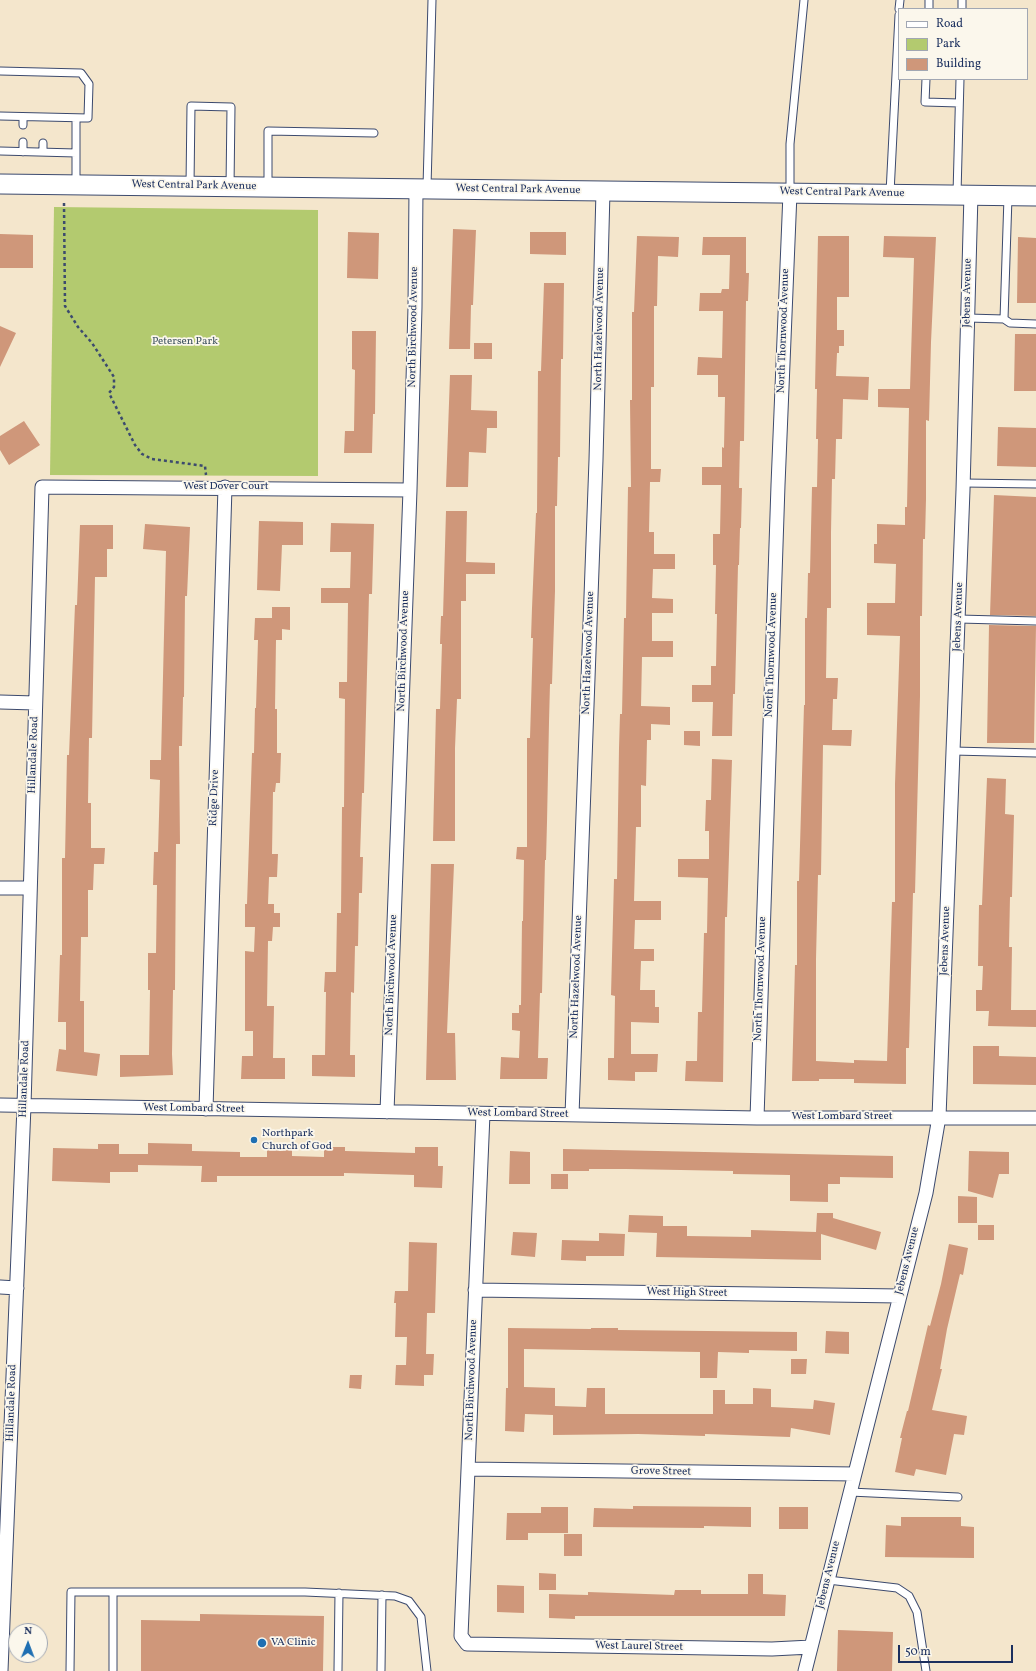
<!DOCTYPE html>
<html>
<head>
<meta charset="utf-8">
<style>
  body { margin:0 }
  #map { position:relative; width:1036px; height:1671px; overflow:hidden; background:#f4e6cc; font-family:Vollkorn,serif }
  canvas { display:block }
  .legend { position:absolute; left:898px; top:8px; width:130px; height:72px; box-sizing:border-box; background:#fbf7ec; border:1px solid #a1a7b3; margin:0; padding:5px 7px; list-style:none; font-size:12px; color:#1b2f5e }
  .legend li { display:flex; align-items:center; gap:8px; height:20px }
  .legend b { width:20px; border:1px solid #a1a7b3 }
  .north { position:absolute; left:8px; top:1623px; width:40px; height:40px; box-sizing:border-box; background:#fbf7ec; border:1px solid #a1a7b3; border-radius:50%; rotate:1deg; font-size:11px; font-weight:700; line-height:16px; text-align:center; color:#1b2f5e }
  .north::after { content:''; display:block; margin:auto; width:14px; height:18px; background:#1f6fb2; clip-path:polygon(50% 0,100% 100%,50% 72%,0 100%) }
  .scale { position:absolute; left:898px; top:1645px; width:115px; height:18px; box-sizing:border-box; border:2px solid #1b2f5e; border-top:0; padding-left:5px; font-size:12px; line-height:14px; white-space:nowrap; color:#1b2f5e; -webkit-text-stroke:3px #fbf7ec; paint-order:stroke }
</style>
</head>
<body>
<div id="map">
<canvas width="1036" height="1671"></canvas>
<ul class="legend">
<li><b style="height:5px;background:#fff"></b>Road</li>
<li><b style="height:11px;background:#b3ca6f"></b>Park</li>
<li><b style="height:11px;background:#cf977a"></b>Building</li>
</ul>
<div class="north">N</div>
<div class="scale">50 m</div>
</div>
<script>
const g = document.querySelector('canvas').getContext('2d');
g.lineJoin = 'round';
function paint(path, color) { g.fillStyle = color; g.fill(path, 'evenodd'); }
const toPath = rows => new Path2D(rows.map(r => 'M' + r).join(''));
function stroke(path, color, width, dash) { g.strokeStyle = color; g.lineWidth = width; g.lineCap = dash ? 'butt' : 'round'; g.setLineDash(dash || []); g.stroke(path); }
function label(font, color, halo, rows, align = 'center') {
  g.font = font + ' Vollkorn,serif'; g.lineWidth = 3.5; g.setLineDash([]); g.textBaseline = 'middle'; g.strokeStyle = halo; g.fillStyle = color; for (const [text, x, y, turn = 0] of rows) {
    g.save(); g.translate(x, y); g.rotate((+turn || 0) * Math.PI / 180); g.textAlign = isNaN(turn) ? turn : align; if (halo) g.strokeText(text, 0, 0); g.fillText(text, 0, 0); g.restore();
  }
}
const green = toPath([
  [54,207,318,210,318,476,50,475]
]);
const building = toPath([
  [453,229,476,230,473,305,471,305,470,349,449,349],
  [348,232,379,233,378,279,347,278],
  [530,232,566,232,566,255,530,254],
  [0,234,33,235,33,268,0,268],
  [637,236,679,237,678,257,658,256,657,306,654,306,654,387,651,387,651,469,661,469,660,482,650,482,649,532,654,532,654,554,675,554,675,569,653,569,652,598,673,599,673,613,652,613,652,641,673,641,673,657,642,657,641,706,670,707,670,725,651,724,651,740,647,740,646,786,641,785,641,827,636,827,634,901,661,901,661,920,635,920,634,949,654,949,654,961,641,961,640,990,655,990,655,1007,659,1007,659,1023,631,1022,631,1054,658,1054,657,1072,635,1072,635,1081,608,1080,608,1058,614,1058,615,996,611,995,614,879,617,879,619,748,620,714,622,714,624,618,626,618,628,487,631,487,630,400,632,400,632,312,634,312],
  [818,236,849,236,849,297,837,297,837,330,844,330,844,346,839,346,839,353,837,353,836,376,869,377,868,400,843,399,842,439,836,439,835,479,832,479,831,532,831,608,827,608,826,678,838,678,837,699,833,699,832,730,852,730,851,746,823,745,821,875,818,875,816,959,816,1061,854,1063,854,1060,887,1061,892,902,895,902,895,784,900,636,867,635,867,603,895,603,896,564,874,563,874,544,877,544,877,524,905,525,905,507,907,507,909,408,878,407,878,389,910,389,914,258,883,257,884,236,936,237,931,342,929,421,926,420,926,499,925,539,923,539,922,616,920,616,920,696,915,893,913,893,909,1048,906,1048,906,1084,854,1083,854,1079,819,1079,819,1081,792,1081,795,965,797,965,797,881,799,881,804,705,805,705,805,618,807,618,808,573,810,573,812,487,817,487,818,439,816,439,817,389,815,389],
  [703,237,746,237,746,273,749,273,748,301,746,301,744,441,740,441,739,488,742,488,741,528,740,528,739,565,738,565,735,694,733,694,732,736,712,736,713,702,692,702,692,685,711,685,711,666,716,666,717,614,715,614,716,565,713,565,713,534,720,534,721,485,702,485,702,467,722,467,722,447,724,448,725,397,718,397,718,375,697,375,698,357,722,358,723,311,699,311,700,293,721,293,722,289,729,289,730,255,702,255],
  [1018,237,1036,238,1036,303,1017,303],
  [544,283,564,283,563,359,561,359,560,457,558,457,557,506,555,506,555,591,552,684,550,684,549,722,547,822,546,860,545,860,542,993,540,993,538,1058,548,1058,547,1079,500,1079,501,1057,519,1058,520,1031,512,1030,512,1013,519,1013,519,1005,521,1005,522,921,523,921,524,860,516,859,517,847,527,847,527,738,530,738,533,638,531,638,532,608,536,513,537,513,538,371,541,371],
  [0,326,16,333,0,367],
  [352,331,376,331,375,414,373,414,372,453,344,453,345,431,354,431,355,370,352,369],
  [1015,334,1036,334,1036,391,1014,391],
  [474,343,492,343,492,359,474,359],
  [450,375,472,375,471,410,497,411,497,428,487,428,486,453,469,452,468,487,446,487],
  [24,421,40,445,9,465,0,450,0,436],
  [998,427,1036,428,1036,467,997,466],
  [994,495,1036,497,1036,616,990,615],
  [446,511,467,511,466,562,495,563,495,574,466,574,466,601,461,601,461,699,457,699,455,748,455,841,433,841,436,709,440,709,442,644,440,644,441,616,443,616],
  [259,521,303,522,303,545,282,545,280,591,257,590],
  [331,523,374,524,372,594,369,594,364,793,362,793,360,857,363,857,362,893,359,893,358,946,355,946,354,993,351,992,350,1055,355,1055,355,1077,312,1076,312,1055,325,1055,326,992,324,992,325,972,336,972,337,913,341,913,342,807,344,807,345,699,339,698,339,682,347,682,348,603,321,603,321,588,350,588,351,552,330,552],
  [145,524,190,527,187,596,185,596,184,697,183,697,182,746,179,746,180,844,176,844,175,990,173,990,172,1054,173,1075,120,1077,120,1055,149,1055,150,990,148,990,148,953,156,953,157,885,153,885,154,852,158,852,160,780,150,779,150,760,161,760,166,551,143,549],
  [80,525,113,525,113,549,107,549,107,577,95,577,92,738,89,738,88,803,91,803,91,848,105,848,104,864,94,864,93,890,88,890,88,937,81,937,80,1001,84,1001,84,1052,100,1054,97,1076,56,1071,59,1049,66,1050,66,1022,58,1022,60,955,62,955,62,858,65,858,67,755,69,755,75,605,77,605],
  [272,607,290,607,290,630,282,629,282,640,276,640,275,709,277,709,277,753,281,753,280,783,276,783,275,792,273,792,272,854,278,854,277,877,269,877,268,904,274,904,274,913,280,913,280,927,273,927,272,941,268,941,267,1006,274,1006,273,1058,285,1058,285,1079,241,1079,242,1056,253,1056,253,1031,245,1031,245,951,254,952,255,927,245,927,245,904,247,904,252,753,254,753,255,708,256,708,258,640,254,640,255,618,272,618],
  [989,625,1036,626,1034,743,987,743],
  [684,731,700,731,700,746,684,745],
  [712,759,732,760,727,917,725,917,723,1082,685,1081,686,1061,697,1061,698,1012,702,1012,704,933,707,933,708,878,678,877,678,859,709,859,709,831,705,831,706,800,711,800],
  [987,778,1006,779,1005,814,1014,815,1012,897,1010,897,1009,947,1012,947,1011,1010,1036,1010,1036,1027,988,1026,989,1011,976,1011,976,990,982,990,983,966,978,966,979,905,982,905],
  [431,864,454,864,447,1033,455,1033,456,1080,426,1080],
  [973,1046,999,1046,999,1056,1036,1057,1036,1085,973,1084],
  [148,1143,192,1144,192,1151,240,1152,240,1157,267,1157,267,1149,292,1150,292,1156,324,1157,324,1147,345,1147,345,1151,415,1153,415,1147,438,1147,438,1166,443,1166,442,1188,414,1187,414,1175,344,1173,344,1176,217,1176,217,1182,201,1182,202,1166,138,1165,138,1172,110,1172,110,1183,52,1181,53,1148,98,1149,98,1144,119,1144,119,1154,148,1154],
  [563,1149,893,1156,893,1178,840,1177,840,1184,828,1184,828,1202,790,1201,790,1175,733,1174,733,1171,681,1170,626,1169,589,1169,589,1171,563,1171],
  [510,1151,530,1152,530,1184,509,1184],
  [969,1151,1009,1152,1009,1174,999,1174,993,1198,968,1191],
  [551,1174,568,1174,568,1189,551,1189],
  [958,1196,977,1197,977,1223,958,1223],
  [817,1213,833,1213,833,1218,881,1232,876,1250,821,1234,821,1260,656,1257,657,1233,628,1232,629,1215,663,1216,663,1226,687,1226,687,1236,751,1237,751,1230,816,1232],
  [978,1225,994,1225,994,1240,978,1240],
  [513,1232,537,1233,535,1257,511,1255],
  [599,1233,625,1234,624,1256,586,1256,586,1261,561,1260,562,1240,599,1241],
  [409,1242,437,1243,435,1313,427,1313,426,1354,434,1354,433,1375,424,1375,424,1386,395,1385,396,1365,406,1365,407,1337,395,1337,396,1303,394,1303,395,1291,408,1291],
  [949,1244,968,1248,963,1275,960,1274,947,1329,940,1369,942,1369,932,1410,967,1416,964,1435,954,1434,946,1475,916,1469,914,1476,895,1472,902,1438,900,1438,907,1411,908,1411,928,1325,930,1326,941,1284],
  [508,1328,591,1329,591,1328,618,1328,618,1330,797,1332,797,1351,749,1350,749,1353,718,1352,717,1378,700,1378,700,1352,524,1349,524,1387,555,1388,555,1406,586,1407,587,1388,605,1388,605,1414,713,1414,713,1390,725,1390,725,1404,753,1404,753,1388,771,1389,771,1407,813,1409,814,1400,835,1403,830,1435,791,1428,790,1437,705,1434,705,1436,638,1434,553,1435,553,1415,525,1414,524,1432,505,1431,506,1388,508,1388],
  [826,1331,849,1332,849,1354,825,1353],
  [791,1359,807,1359,806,1374,791,1374],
  [350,1375,362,1375,361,1389,349,1388],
  [633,1506,751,1507,751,1527,704,1526,704,1528,593,1527,594,1508,633,1509],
  [541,1507,568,1507,568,1533,528,1533,528,1540,506,1540,507,1513,541,1513],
  [779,1507,808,1507,808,1529,779,1529],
  [901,1517,961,1517,961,1526,974,1527,974,1558,885,1557,886,1525,901,1526],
  [564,1534,582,1534,582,1556,564,1556],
  [539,1573,556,1574,556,1590,539,1590],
  [748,1574,763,1574,763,1594,786,1595,785,1616,575,1616,575,1619,549,1618,549,1594,588,1595,588,1592,674,1595,675,1590,701,1590,701,1594,748,1594],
  [497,1585,524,1586,524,1613,497,1612],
  [200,1614,324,1616,323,1671,141,1671,141,1620,200,1621],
  [838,1630,893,1632,892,1671,837,1671]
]);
const path = toPath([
  [64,203,65,306,78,327,92,343,114,377,114,387,109,393,135,445,142,454,152,459,205,466,206,475]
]);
const lane = toPath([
  [899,9,900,0],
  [929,9,929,0],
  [962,9,962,0],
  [0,71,81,73,89,84,88,118,0,116],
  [926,79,925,102,959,103],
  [23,125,23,117],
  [23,142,23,152],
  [0,151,76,153],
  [43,152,43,143],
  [76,184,76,118],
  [190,185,191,106,231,107,230,187],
  [268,187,268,131,374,133],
  [427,187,432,0],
  [790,193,790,144,804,0],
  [890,193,899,15],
  [957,194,960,79],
  [1008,197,1004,319,1010,323,1036,324],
  [968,318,1004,319],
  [964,483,1036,484],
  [959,619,1036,621],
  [953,751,1036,753],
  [850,1492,958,1497],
  [828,1580,897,1588,909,1596,917,1612,926,1671],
  [113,1670,113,1592],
  [338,1670,339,1593],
  [381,1670,382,1595],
  [70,1671,71,1592,305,1592,395,1596,409,1601,421,1617,427,1671]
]);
const street = toPath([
  [0,702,35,703],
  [0,888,30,888],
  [0,1105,757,1118,1036,1118],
  [206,1109,225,487],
  [387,1112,410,490,415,307,416,189],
  [483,1114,461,1636,467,1644,772,1649,811,1647],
  [572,1115,596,460,603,191],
  [757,1118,778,485,790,193],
  [0,1287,17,1288],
  [475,1290,900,1296],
  [468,1469,855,1474],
  [1,1671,24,1106,42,487,410,490],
  [805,1671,926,1193,939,1117,963,490,971,194]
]);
const secondary = toPath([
  [0,184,1036,196]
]);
const markers = [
  [254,1140,4,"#1f6fb2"],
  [262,1643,5,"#1f6fb2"]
];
const streetNames = [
  ["West Central Park Avenue",194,186,1],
  ["West Central Park Avenue",518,190,1],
  ["West Central Park Avenue",842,193,1],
  ["Jebens Avenue",968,293,-89],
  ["North Birchwood Avenue",414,327,-89],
  ["North Hazelwood Avenue",600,329,-89],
  ["North Thornwood Avenue",784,331,-88],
  ["West Dover Court",226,487],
  ["Jebens Avenue",959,617,-88],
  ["North Birchwood Avenue",404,651,-88],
  ["North Hazelwood Avenue",589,653,-88],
  ["North Thornwood Avenue",772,655,-88],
  ["Hillandale Road",34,755,-88],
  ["Ridge Drive",215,798,-88],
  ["Jebens Avenue",946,941,-88],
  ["North Birchwood Avenue",392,975,-88],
  ["North Hazelwood Avenue",577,977,-88],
  ["North Thornwood Avenue",761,979,-88],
  ["Hillandale Road",25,1079,-88],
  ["West Lombard Street",194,1109,1],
  ["West Lombard Street",518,1114,1],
  ["West Lombard Street",842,1117],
  ["Jebens Avenue",908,1261,-76],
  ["West High Street",687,1293,1],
  ["North Birchwood Avenue",472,1380,-88],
  ["Hillandale Road",12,1403,-88],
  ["Grove Street",661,1472,1],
  ["Jebens Avenue",829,1575,-76],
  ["West Laurel Street",639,1647,1]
];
const parkNames = [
  ["Petersen Park",185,342]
];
const poiNames = [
  ["Northpark",262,1134],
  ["Church of God",262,1147],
  ["VA Clinic",271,1643]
];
paint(green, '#b3ca6f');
paint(building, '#cf977a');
stroke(lane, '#3c4a6e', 9);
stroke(street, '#3c4a6e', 15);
stroke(secondary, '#3c4a6e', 21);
stroke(path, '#3c4a6e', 2.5, [3, 3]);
stroke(lane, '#fff', 7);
stroke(street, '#fff', 13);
stroke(secondary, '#fff', 19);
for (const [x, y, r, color] of markers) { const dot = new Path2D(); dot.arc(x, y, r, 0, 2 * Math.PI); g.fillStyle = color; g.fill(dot); stroke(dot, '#fbf7ec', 1.5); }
label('11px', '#1b2f5e', '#fbf7ec', streetNames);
label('11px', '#415662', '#fbf7ec', parkNames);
label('11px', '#1b2f5e', '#fbf7ec', poiNames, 'left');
</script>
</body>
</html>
